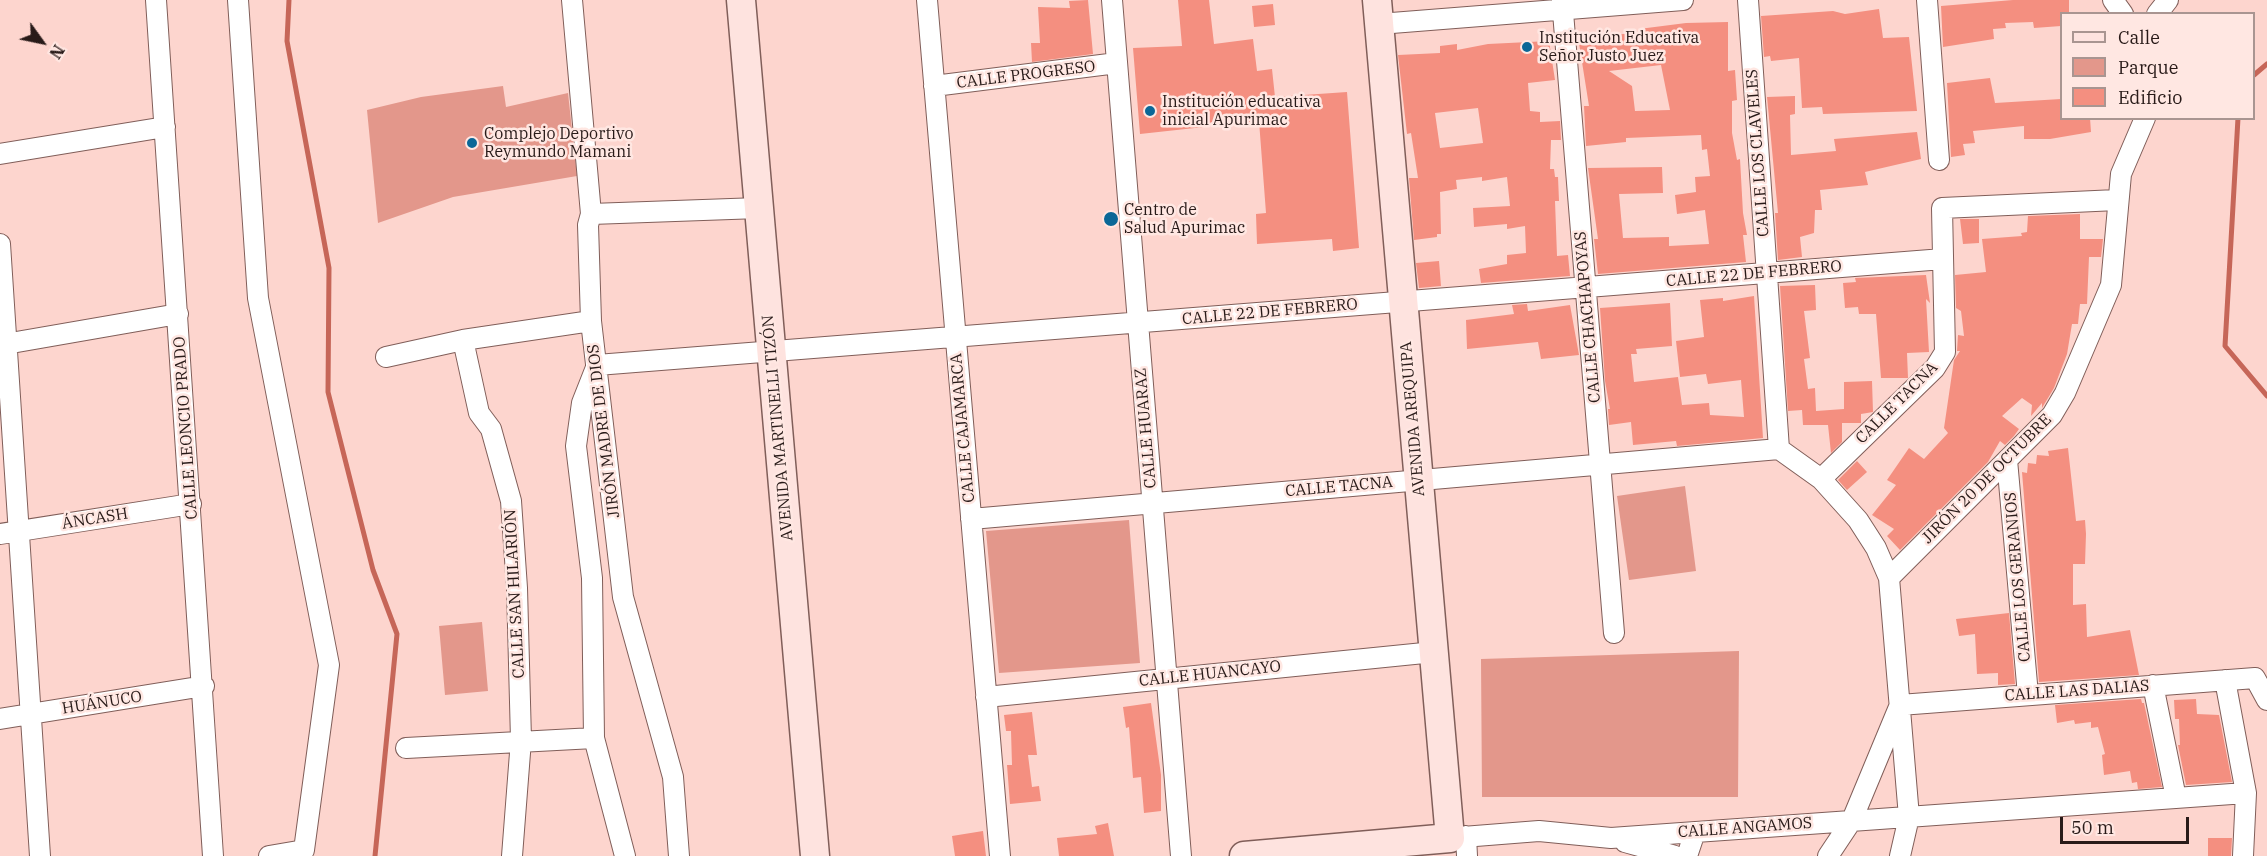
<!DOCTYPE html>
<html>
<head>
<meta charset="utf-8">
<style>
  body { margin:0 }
  #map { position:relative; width:2267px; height:856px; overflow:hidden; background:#fdd5ce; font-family:"IBM Plex Serif",serif }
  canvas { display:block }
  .legend { position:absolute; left:2060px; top:12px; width:195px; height:108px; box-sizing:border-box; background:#ffe7e2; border:2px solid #a99591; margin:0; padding:8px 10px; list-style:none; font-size:18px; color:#281a18 }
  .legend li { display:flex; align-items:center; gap:12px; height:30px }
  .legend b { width:30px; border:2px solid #a99591 }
  .north { position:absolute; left:12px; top:12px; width:60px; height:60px; -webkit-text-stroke:4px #ffe7e2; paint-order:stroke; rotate:123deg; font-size:16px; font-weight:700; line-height:24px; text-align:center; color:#281a18 }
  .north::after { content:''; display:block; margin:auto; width:21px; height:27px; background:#281a18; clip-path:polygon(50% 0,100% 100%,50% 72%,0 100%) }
  .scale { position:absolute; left:2060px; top:817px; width:129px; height:27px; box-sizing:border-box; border:3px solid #281a18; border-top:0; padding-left:8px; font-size:18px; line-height:21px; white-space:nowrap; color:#281a18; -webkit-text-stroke:4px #ffe7e2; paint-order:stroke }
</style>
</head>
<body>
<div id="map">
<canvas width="2267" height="856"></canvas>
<ul class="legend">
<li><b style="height:8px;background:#fee3df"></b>Calle</li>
<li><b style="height:16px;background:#e3978b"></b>Parque</li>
<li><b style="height:16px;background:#f48f80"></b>Edificio</li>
</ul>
<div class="north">N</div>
<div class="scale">50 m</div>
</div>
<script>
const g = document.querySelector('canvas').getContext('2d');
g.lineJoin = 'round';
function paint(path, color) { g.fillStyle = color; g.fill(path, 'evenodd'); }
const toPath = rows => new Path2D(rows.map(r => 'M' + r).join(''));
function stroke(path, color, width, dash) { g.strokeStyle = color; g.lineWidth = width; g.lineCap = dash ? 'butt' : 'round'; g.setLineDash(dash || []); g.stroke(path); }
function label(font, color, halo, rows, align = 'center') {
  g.font = font + ' "IBM Plex Serif",serif'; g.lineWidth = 5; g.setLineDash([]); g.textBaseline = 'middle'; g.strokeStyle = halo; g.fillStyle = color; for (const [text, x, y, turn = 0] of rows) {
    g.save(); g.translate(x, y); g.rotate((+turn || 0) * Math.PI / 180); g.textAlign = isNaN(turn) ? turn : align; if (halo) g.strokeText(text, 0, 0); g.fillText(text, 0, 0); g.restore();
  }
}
const green = toPath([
  [503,86,506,107,568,93,577,176,453,197,378,223,367,110,421,97],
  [1685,486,1696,571,1629,580,1617,496],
  [1129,520,1140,663,999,673,986,531],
  [482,622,488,691,445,695,439,626],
  [1739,651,1738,797,1482,797,1481,659]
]);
const stream = toPath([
  [289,0,287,41,329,268,328,392,373,570,397,634,375,856],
  [2254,75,2267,64],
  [2238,118,2225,346,2267,396]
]);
const building = toPath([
  [1088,0,1093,54,1032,62,1031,43,1040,43,1038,7,1070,8,1069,1],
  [1178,0,1209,0,1214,44,1253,39,1257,71,1272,69,1275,97,1347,92,1359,248,1333,251,1332,239,1257,244,1256,214,1266,213,1259,121,1140,134,1133,48,1182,46],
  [2013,0,2069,0,2069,14,2061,14,2061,26,2034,28,2033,22,2005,23,2006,28,1993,29,1994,39,1943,47,1941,6],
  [1273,4,1275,25,1254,27,1252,6],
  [1879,9,1883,38,1909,37,1917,111,1823,114,1822,107,1802,108,1799,58,1771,61,1770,56,1764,57,1761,16,1833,11,1845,14],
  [1728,22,1728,71,1735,70,1737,100,1732,101,1732,133,1737,160,1740,159,1743,213,1747,235,1743,235,1746,262,1598,274,1594,239,1598,239,1588,168,1662,167,1663,193,1619,194,1623,238,1669,237,1669,246,1709,244,1705,210,1677,214,1675,195,1696,192,1695,177,1710,176,1707,149,1702,150,1701,135,1626,138,1626,142,1586,146,1584,106,1589,106,1578,37,1639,33,1639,29,1686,23],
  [1661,65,1670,110,1635,111,1632,86,1609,71],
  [1549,41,1555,80,1528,83,1530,111,1540,112,1540,122,1560,121,1561,140,1551,140,1550,169,1554,169,1555,177,1558,177,1559,201,1555,201,1557,256,1568,255,1570,276,1481,283,1479,269,1507,264,1507,255,1526,253,1525,226,1507,229,1507,224,1474,227,1473,208,1510,206,1507,177,1482,181,1482,177,1456,180,1457,189,1440,192,1441,234,1437,234,1437,237,1414,240,1409,178,1418,178,1411,133,1407,134,1398,55,1440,53,1440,46,1457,44,1457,50,1488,44],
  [1478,108,1483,143,1440,148,1435,113],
  [1990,78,1995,103,2061,99,2061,118,2090,118,2091,132,2050,139,2024,139,2024,126,1973,131,1975,143,1963,144,1965,155,1951,157,1947,83],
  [1795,96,1795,114,1790,115,1791,155,1836,151,1834,139,1917,132,1921,159,1865,172,1868,185,1820,190,1822,210,1815,210,1814,233,1800,237,1802,257,1778,260,1775,213,1778,213,1767,97],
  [2080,214,2080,239,2103,239,2101,257,2089,257,2087,304,2080,304,2078,324,2072,324,2067,354,2054,388,2042,408,2042,403,2031,416,2032,405,2022,398,2002,416,2019,429,2014,436,2005,445,2000,441,1988,462,1900,550,1887,536,1894,529,1872,515,1896,485,1887,480,1909,448,1924,459,1948,433,1944,428,1954,360,1960,351,1957,351,1958,335,1964,336,1961,311,1956,308,1955,275,1986,272,1982,239,2022,236,2021,233,2027,232,2028,216],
  [1960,219,1979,219,1979,243,1963,244],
  [1439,261,1441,286,1419,288,1416,263],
  [1926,275,1930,303,1926,299,1929,352,1907,353,1908,378,1881,378,1876,314,1859,314,1858,307,1845,308,1843,283,1856,282,1855,278],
  [1815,285,1816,310,1804,311,1810,358,1804,359,1808,389,1815,388,1816,411,1844,409,1844,382,1872,381,1873,412,1861,414,1861,423,1842,423,1842,442,1831,453,1828,425,1803,425,1802,410,1788,411,1780,286],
  [1754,296,1763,438,1677,446,1676,441,1633,445,1631,422,1609,425,1608,409,1610,409,1605,381,1600,308,1670,303,1672,346,1636,349,1637,354,1631,354,1634,382,1678,377,1682,405,1709,403,1710,415,1744,417,1741,380,1708,384,1706,374,1680,377,1676,341,1704,337,1700,300,1723,298,1723,301],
  [1527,304,1528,311,1570,305,1579,355,1541,359,1538,342,1467,349,1466,320,1514,314,1512,305],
  [2068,448,2076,521,2085,520,2086,534,2085,564,2073,564,2073,605,2086,604,2087,637,2130,630,2139,675,2039,682,2022,472,2027,473,2028,463,2036,464,2037,455,2049,456,2048,451],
  [1857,461,1867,472,1847,490,1838,480],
  [2009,613,2015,684,1998,685,1998,673,1977,674,1975,634,1959,636,1956,619],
  [2141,699,2142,703,2144,703,2162,787,2138,789,2137,782,2132,783,2130,771,2104,775,2102,755,2105,754,2098,727,2091,728,2091,722,2075,724,2074,720,2057,723,2055,705],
  [2196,699,2197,714,2219,715,2232,782,2186,785,2178,745,2180,745,2179,719,2175,719,2174,700],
  [1151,703,1161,775,1161,811,1144,813,1141,777,1133,778,1129,727,1126,728,1123,707],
  [1032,712,1037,755,1028,755,1032,787,1039,786,1041,801,1010,804,1007,765,1012,765,1011,731,1006,731,1004,715],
  [1108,823,1114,856,1059,856,1057,838,1097,834,1095,826],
  [983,831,986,856,955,856,952,836],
  [2208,838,2232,838,2231,856,2208,856]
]);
const street = toPath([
  [156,0,213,856],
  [238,0,258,298,329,665,304,850,269,856],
  [572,0,591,214,588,225,591,321,623,597,673,777,679,856],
  [927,0,1000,856],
  [1112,0,1181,856],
  [1562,0,1614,633],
  [1748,0,1779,449],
  [1927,0,1939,160],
  [2113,0,2123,14],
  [2157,14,2168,0],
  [1379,24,1683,0],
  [934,86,1117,63],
  [0,154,165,127],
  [591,214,759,208],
  [0,244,40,856],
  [463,340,479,413,491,429,511,501,517,588,521,740,512,856],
  [0,345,178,314],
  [386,357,463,340,591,321],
  [1779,449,1821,479,1858,520,1876,548,1889,578,1909,817,1900,856],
  [2007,460,2028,695],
  [1821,479,1935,368,1945,352,1942,208,2117,200],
  [971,519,1779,449],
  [0,534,191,504],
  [1889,578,2052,415,2065,393,2111,285,2121,174,2145,118],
  [2225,680,2246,793,2243,856],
  [2153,685,2176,798],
  [986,697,1434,652],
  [1900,705,2255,678,2267,700],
  [0,719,204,686],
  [406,748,594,738],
  [1466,836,1467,856],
  [1450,838,1539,831,1611,838,2246,793],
  [1625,842,1675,856],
  [625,856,594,738,592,578,576,446,582,403,597,365,1943,259],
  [1687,856,1695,832],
  [1828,856,1852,820,1899,707]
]);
const secondary = toPath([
  [741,0,815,856],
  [1244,856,1450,838,1377,0]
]);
const markers = [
  [1527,47,6,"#0b6797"],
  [1150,111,6,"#0b6797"],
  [472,143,6,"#0b6797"],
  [1111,219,8,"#0b6797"]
];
const poiNames = [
  ["Institución Educativa",1539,38],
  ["Señor Justo Juez",1539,56],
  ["Institución educativa",1162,102],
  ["inicial Apurimac",1162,120],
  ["Complejo Deportivo",484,134],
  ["Reymundo Mamani",484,152],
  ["Centro de",1124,210],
  ["Salud Apurimac",1124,228]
];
const streetNames = [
  ["CALLE PROGRESO",1026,75,-7],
  ["CALLE LOS CLAVELES",1758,153,-94],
  ["CALLE 22 DE FEBRERO",1754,274,-5],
  ["CALLE 22 DE FEBRERO",1270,312,-5],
  ["CALLE CHACHAPOYAS",1588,317,-95],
  ["CALLE TACNA",1897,403,-45],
  ["AVENIDA AREQUIPA",1413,419,-95],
  ["CALLE LEONCIO PRADO",186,428,-94],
  ["AVENIDA MARTINELLI TIZÓN",778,428,-95],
  ["CALLE CAJAMARCA",963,428,-95],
  ["CALLE HUARAZ",1146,428,-95],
  ["JIRÓN MADRE DE DIOS",604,431,-97],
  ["JIRÓN 20 DE OCTUBRE",1987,479,-45],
  ["CALLE TACNA",1339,487,-5],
  ["ÁNCASH",95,519,-9],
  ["CALLE LOS GERANIOS",2018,577,-95],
  ["CALLE SAN HILARIÓN",515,594,-93],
  ["CALLE HUANCAYO",1210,674,-6],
  ["CALLE LAS DALIAS",2077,691,-4],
  ["HUÁNUCO",102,703,-9],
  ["CALLE ANGAMOS",1745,828,-4]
];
paint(green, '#e3978b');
stroke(stream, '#c66658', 5);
paint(building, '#f48f80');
stroke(street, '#805e59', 22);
stroke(secondary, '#805e59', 31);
stroke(street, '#fff', 20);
stroke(secondary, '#fee3df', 28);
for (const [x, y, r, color] of markers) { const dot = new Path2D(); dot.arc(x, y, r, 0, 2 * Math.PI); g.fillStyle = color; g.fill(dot); stroke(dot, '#ffe7e2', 2); }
label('16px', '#281a18', '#ffe7e2', poiNames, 'left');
label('16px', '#281a18', '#ffe7e2', streetNames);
</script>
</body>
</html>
